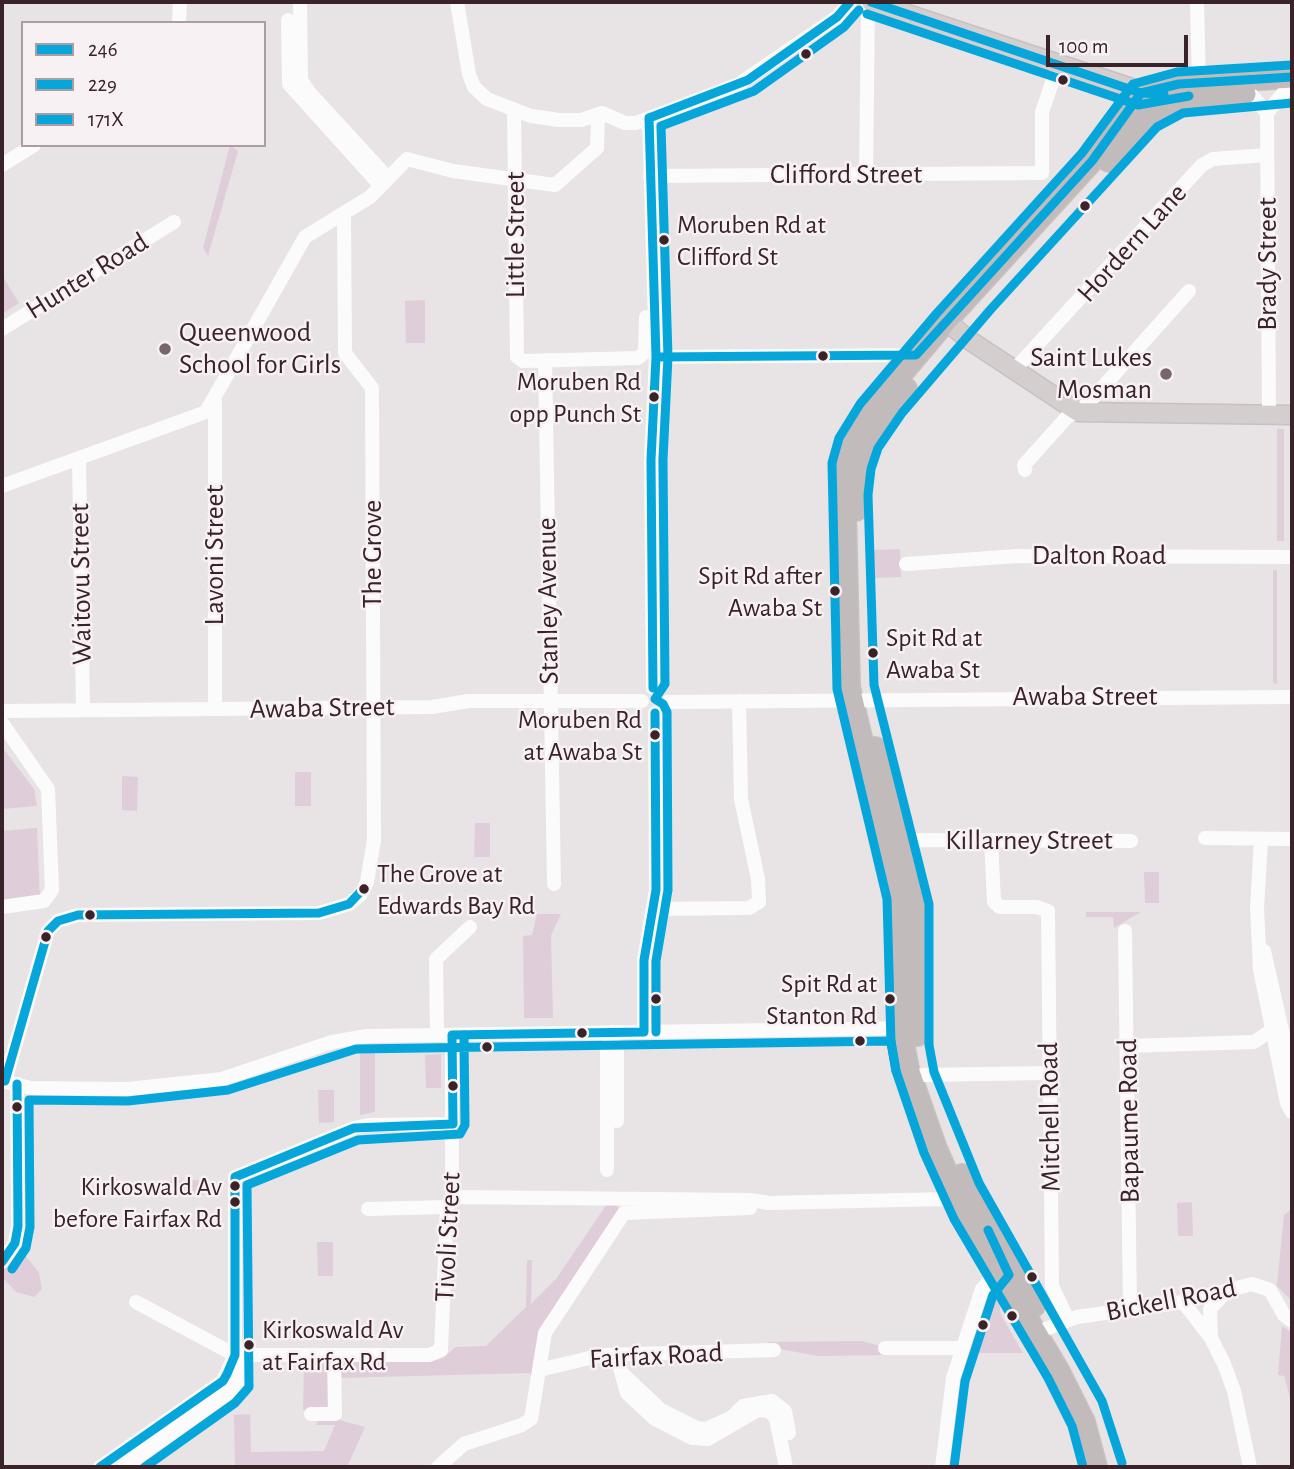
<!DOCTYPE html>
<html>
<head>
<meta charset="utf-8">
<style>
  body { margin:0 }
  #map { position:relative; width:1294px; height:1469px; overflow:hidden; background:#e8e3e5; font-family:"Alegreya Sans",sans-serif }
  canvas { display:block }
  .frame { position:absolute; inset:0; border:4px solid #392228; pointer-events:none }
  .legend { position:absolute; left:21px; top:21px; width:245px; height:126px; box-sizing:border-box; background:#f7f1f4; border:2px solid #ab9ea2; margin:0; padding:9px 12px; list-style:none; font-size:21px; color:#392228 }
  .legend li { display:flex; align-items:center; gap:14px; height:35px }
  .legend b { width:35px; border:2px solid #ab9ea2 }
  .scale { position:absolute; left:1046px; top:35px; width:142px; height:32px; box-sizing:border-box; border:4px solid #392228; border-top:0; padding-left:9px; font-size:21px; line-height:24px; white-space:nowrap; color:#392228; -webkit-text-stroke:5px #f7f1f4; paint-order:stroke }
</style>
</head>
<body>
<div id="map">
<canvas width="1294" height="1469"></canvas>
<div class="frame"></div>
<ul class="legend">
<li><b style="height:9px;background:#06a6db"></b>246</li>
<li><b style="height:9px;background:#06a6db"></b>229</li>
<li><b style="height:9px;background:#06a6db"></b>171X</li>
</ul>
<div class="scale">100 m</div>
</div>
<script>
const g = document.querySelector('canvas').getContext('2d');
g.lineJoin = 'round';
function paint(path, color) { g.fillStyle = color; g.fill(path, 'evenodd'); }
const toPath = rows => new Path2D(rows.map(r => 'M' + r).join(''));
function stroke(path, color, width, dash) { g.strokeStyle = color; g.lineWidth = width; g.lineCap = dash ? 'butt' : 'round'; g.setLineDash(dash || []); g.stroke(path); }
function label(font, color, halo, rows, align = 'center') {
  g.font = font + ' "Alegreya Sans",sans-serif'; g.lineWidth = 5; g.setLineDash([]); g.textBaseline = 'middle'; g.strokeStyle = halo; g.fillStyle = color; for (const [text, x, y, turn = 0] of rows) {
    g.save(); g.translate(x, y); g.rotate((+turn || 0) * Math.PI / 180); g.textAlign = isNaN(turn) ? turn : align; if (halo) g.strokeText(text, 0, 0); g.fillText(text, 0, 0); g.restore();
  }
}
const green = toPath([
  [230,145,238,151,208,256,203,248],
  [2,275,19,303,2,314],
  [425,300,425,343,406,343,405,301],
  [1277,429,1284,429,1284,541,1277,541],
  [868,547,871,550,900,549,901,577,872,578,870,582],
  [1273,570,1277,570,1277,684,1273,683],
  [2,747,34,789,37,806,2,809],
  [295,772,311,772,311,806,295,806],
  [122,776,138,777,137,811,122,810],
  [475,823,490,823,490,857,474,857],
  [37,828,40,900,2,901,2,831],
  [1144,872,1159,872,1159,903,1145,903],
  [1086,912,1141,912,1114,928,1113,917,1086,917],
  [537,914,561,914,551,936,553,1018,524,1018,523,936,532,935],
  [375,1046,375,1112,360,1115,360,1047],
  [441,1054,441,1088,426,1088,425,1055],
  [318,1090,334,1090,334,1122,319,1123],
  [204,1180,204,1195,170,1196,169,1181],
  [609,1201,616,1201,619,1212,540,1333,532,1376,529,1373,338,1378,341,1362,431,1361,443,1358,456,1347,486,1346,526,1307,527,1260,532,1260,531,1304,556,1279],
  [1192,1202,1193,1236,1178,1236,1177,1203],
  [1292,1209,1292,1301,1275,1284,1277,1285,1284,1215],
  [317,1242,333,1242,333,1276,318,1276],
  [21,1250,39,1273,42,1289,34,1297,16,1292,2,1277,2,1271],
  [994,1299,999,1300,1001,1315,1023,1353,978,1353],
  [1282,1326,1292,1333,1292,1404,1284,1376,1278,1375],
  [862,1341,880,1346,886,1355,818,1356,774,1348,767,1342],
  [304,1362,328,1365,331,1404,326,1409,303,1410],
  [250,1414,251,1452,324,1451,335,1425,316,1425,318,1421,339,1420,365,1427,347,1467,235,1467,234,1415]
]);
const minor = toPath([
  [300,2,301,79,308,91,387,177],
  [457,2,469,74,474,87,487,99,531,116,559,120,581,120,602,113],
  [1197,2,1199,83],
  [288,20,289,84,380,185],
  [179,23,180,2],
  [1250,93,1267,113,1269,415],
  [514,110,517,357,523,361,638,358,645,352,646,317],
  [602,113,625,123,636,123,739,84,837,17,850,2],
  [1267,113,1285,91],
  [649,118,656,357,651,460,653,688],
  [2,165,34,145],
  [866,175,868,2],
  [650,176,1042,173,1042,112,1058,65],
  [2,329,174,222],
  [656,357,916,355],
  [545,360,554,884],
  [1015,369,1202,165,1213,159,1267,155],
  [215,401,215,709],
  [79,458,83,710],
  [1025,470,1024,465,1067,417,1078,412,1093,398,1189,291],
  [2,486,206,412,305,237,370,197,407,159,453,171,555,185,597,148,598,117,602,113],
  [906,564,1017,556,1292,557],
  [667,702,1292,697],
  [2,711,432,707,468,701,642,701],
  [2,723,48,789,52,890,44,901,2,907],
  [1205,838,1292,839],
  [1261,839,1257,908,1260,969,1287,1103,1292,1112],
  [991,840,994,902,1000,907,1037,907,1048,911,1052,1286,1068,1320],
  [895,844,913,840,1131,841],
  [653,909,749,908,759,902,758,879,741,799,739,701],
  [1125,931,1130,1310],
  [1264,951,1292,1074],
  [644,1032,644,960,656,890,655,713],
  [612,1034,617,1049,617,1121],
  [437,1035,436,959,470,927],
  [1128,1046,1254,1042,1272,1030],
  [922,1075,1049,1073],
  [2,1081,31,1088,127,1089,222,1079,332,1042,367,1036,912,1028],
  [5,1081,48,931,58,921,78,915,319,913,349,904,361,894,367,882,374,840,372,388,345,353,344,214],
  [607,1170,607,1050,612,1032],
  [452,1197,750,1200,769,1203,947,1199,963,1191],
  [368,1209,447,1207],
  [2,1262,15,1243,18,1226,17,1084],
  [136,1302,235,1355,429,1355,441,1350,447,1207,452,1197,452,1035],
  [1183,1302,1211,1338,1224,1364,1234,1391,1250,1467],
  [1035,1333,1077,1317,1183,1302,1252,1284,1270,1290,1284,1315,1292,1321],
  [1211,1336,1210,1309,1225,1293],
  [885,1348,963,1348],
  [616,1354,627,1393,655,1419,692,1438,708,1439,758,1410,770,1411,776,1419,786,1467],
  [539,1370,602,1355,774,1350],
  [623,1374,661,1410,697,1428,706,1429,732,1417,743,1406,772,1401,785,1411,789,1433],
  [311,1414,335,1414,334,1355],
  [100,1467,223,1381,235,1355],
  [124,1467,228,1393,238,1383,239,1365,235,1355,235,1177,354,1128,368,1125,453,1124],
  [438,1467,464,1444,522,1425,531,1419,545,1333,624,1213,750,1208],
  [942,1467,953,1378,982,1289,997,1273]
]);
const major = toPath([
  [871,2,1153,95],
  [946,321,969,340,1078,412,1292,415]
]);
const highway = toPath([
  [1109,161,1149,117,1164,106,1179,101,1245,94],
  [856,510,859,466,867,442,906,389],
  [875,748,917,906,917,1035],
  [962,1175,1034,1306],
  [1096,1467,1084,1422,1059,1372,965,1214,936,1149,908,1069,903,1043,899,897,849,687,844,465,850,443,869,412,946,321,1092,161,1141,93,1179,84,1292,77]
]);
const bus1 = toPath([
  [871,2,1141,93,1164,94],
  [656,357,916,355,1092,161,1141,93,1179,84,1292,77],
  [653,688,651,460,656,357,649,118,748,80,837,17,850,2],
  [644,1032,644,960,656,890,655,713],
  [452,1035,644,1032],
  [452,1035,453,1124],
  [5,1081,48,931,58,921,78,915,319,913,349,904,364,888],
  [2,1262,15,1243,18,1226,17,1084],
  [100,1467,223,1381,227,1374,235,1355,235,1177,354,1128,453,1124]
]);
const bus2 = toPath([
  [867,14,1138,105,1189,96],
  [656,1032,656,961,668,890,667,712,663,704,655,699,665,684,663,460,668,357,661,126,754,91,844,27,859,10],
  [12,1269,26,1248,30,1227,29,1100,128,1101,228,1090,356,1049,891,1041,896,1071],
  [1122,1463,1102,1401,979,1183,934,1072,929,1045,929,904,874,685,868,495,871,469,878,448,902,413,991,309,1157,127,1183,113,1292,103],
  [145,1467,235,1403,249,1387,247,1185,358,1140,460,1134,465,1125,464,1035],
  [954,1467,965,1381,993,1295,1009,1275,988,1230]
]);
const bus3 = toPath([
  [1083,1467,1072,1426,1048,1378,954,1219,924,1153,896,1071,891,1043,887,899,837,689,832,463,839,438,860,404,937,313,1082,153,1133,84,1177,72,1291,65]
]);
const markers = [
  [806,54,6,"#392228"],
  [1063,80,6,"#392228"],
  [1085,206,6,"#392228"],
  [664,240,6,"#392228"],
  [165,349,7,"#76666a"],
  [823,356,6,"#392228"],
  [1166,374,7,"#76666a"],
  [654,397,6,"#392228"],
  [835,591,6,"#392228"],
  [873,653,6,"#392228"],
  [655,735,6,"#392228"],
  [364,889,6,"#392228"],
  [90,915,6,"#392228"],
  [46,937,6,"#392228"],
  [656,999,6,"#392228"],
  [890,999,6,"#392228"],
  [582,1033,6,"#392228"],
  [860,1041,6,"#392228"],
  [487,1047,6,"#392228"],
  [453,1086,6,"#392228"],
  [17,1107,6,"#392228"],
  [235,1186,6,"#392228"],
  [235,1202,6,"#392228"],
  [1032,1277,6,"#392228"],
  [1012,1316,6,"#392228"],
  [983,1325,6,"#392228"],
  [249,1345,6,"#392228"]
];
const busNames = [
  ["Moruben Rd at",677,225,"left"],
  ["Clifford St",677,257,"left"],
  ["Moruben Rd",641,382],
  ["opp Punch St",641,414],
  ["Spit Rd after",822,576],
  ["Awaba St",822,608],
  ["Spit Rd at",886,638,"left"],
  ["Awaba St",886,670,"left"],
  ["Moruben Rd",642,720],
  ["at Awaba St",642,752],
  ["The Grove at",377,874,"left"],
  ["Edwards Bay Rd",377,906,"left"],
  ["Spit Rd at",877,984],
  ["Stanton Rd",877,1016],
  ["Kirkoswald Av",222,1187],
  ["before Fairfax Rd",222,1219],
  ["Kirkoswald Av",262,1330,"left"],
  ["at Fairfax Rd",262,1362,"left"]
];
const streetNames = [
  ["Clifford Street",846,175],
  ["Little Street",516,235,-90],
  ["Hordern Lane",1132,243,-48],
  ["Brady Street",1268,264,-90],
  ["Hunter Road",87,276,-32],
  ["The Grove",373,554,-90],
  ["Lavoni Street",215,555,-90],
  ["Dalton Road",1099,556],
  ["Waitovu Street",81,584,-91],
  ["Stanley Avenue",548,601,-91],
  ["Awaba Street",1085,697],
  ["Awaba Street",322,708,-1],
  ["Killarney Street",1029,841],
  ["Mitchell Road",1050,1117,-91],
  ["Bapaume Road",1129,1121,-91],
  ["Tivoli Street",448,1237,-87],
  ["Bickell Road",1171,1300,-11],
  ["Fairfax Road",656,1356,-3]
];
const poiNames = [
  ["Queenwood",179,333],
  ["School for Girls",179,365],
  ["Saint Lukes",1152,358,"right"],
  ["Mosman",1152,390,"right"]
];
paint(green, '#e0cdda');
stroke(major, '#c8c0c2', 21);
stroke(highway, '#c8c0c2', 24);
stroke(minor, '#fcfbfb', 14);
stroke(major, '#d4cecf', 18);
stroke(highway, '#c1bbbc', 21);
stroke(bus1, '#06a6db', 9);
stroke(bus2, '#06a6db', 9);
stroke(bus3, '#06a6db', 9);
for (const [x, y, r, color] of markers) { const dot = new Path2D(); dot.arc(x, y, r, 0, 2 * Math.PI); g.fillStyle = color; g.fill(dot); stroke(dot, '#f7f1f4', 2.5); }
label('26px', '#392228', '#f7f1f4', busNames, 'right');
label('28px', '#392228', '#f7f1f4', streetNames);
label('28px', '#392228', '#f7f1f4', poiNames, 'left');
</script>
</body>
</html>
